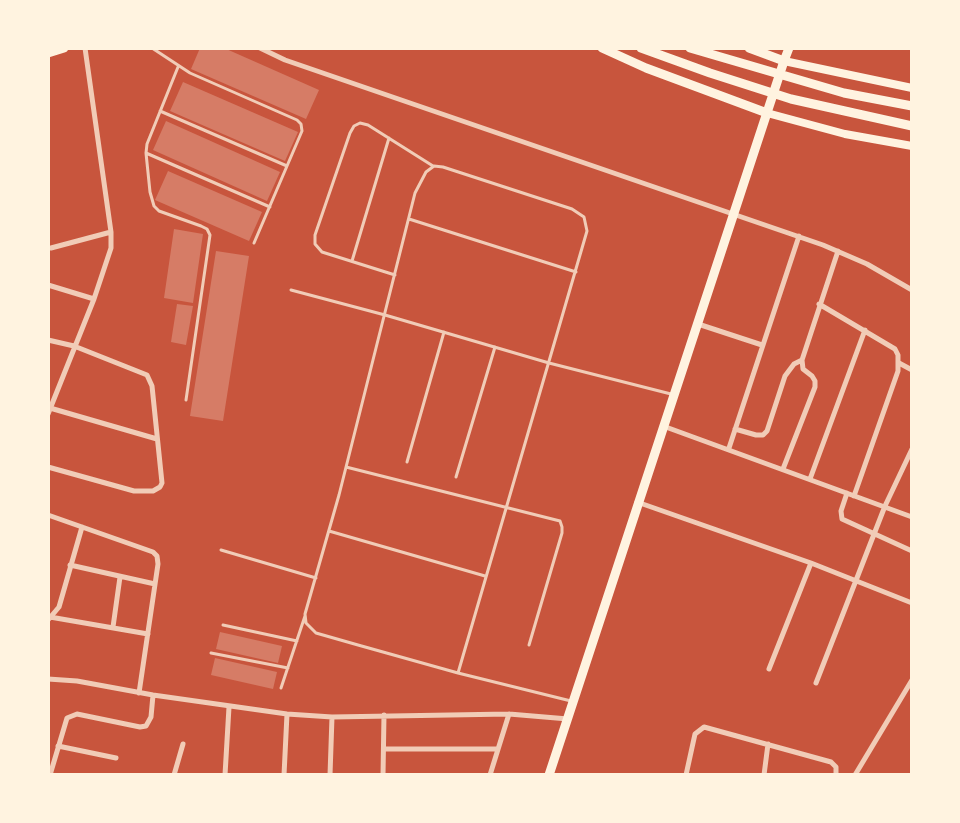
<!DOCTYPE html>
<html>
<head>
<meta charset="utf-8">
<style>
  body { margin:0 }
  #map { position:relative; width:960px; height:823px; overflow:hidden; background:#c8553d; font-family:"Noto Serif",serif }
  canvas { display:block }
  .frame { position:absolute; inset:0; border:50px solid #fff3e0; pointer-events:none }
</style>
</head>
<body>
<div id="map">
<canvas width="960" height="823"></canvas>
<div class="frame"></div>
</div>
<script>
const g = document.querySelector('canvas').getContext('2d');
g.lineJoin = 'round';
function paint(path, color) { g.fillStyle = color; g.fill(path, 'evenodd'); }
const toPath = rows => new Path2D(rows.map(r => 'M' + r).join(''));
function stroke(path, color, width, dash) { g.strokeStyle = color; g.lineWidth = width; g.lineCap = dash ? 'butt' : 'round'; g.setLineDash(dash || []); g.stroke(path); }
const building = toPath([
  [200,48,224,48,319,90,306,119,191,69],
  [183,82,298,132,285,161,170,111],
  [166,121,280,172,267,201,153,150],
  [168,171,262,212,249,241,155,200],
  [174,229,203,234,193,303,164,298],
  [216,251,249,256,223,421,190,416],
  [177,304,193,306,186,345,171,342],
  [220,632,282,646,278,663,216,649],
  [215,658,277,672,273,689,211,675]
]);
const service = toPath([
  [152,48,190,73,297,120,301,124,302,131,254,243],
  [178,67,147,144,146,153,150,192,154,206,159,211,201,226,207,229,210,235,186,400],
  [160,111,287,166],
  [146,153,270,207],
  [409,219,576,272],
  [352,261,389,138],
  [395,275,322,252,315,244,315,235,350,133,354,126,360,123,368,125,433,166],
  [291,290,385,315,549,363,671,394],
  [407,462,444,332],
  [346,467,560,521,562,527,562,533,529,645],
  [456,477,495,347],
  [329,531,485,576],
  [221,550,316,578],
  [223,625,297,641],
  [211,653,288,668],
  [458,673,587,231,584,217,572,209,443,167,434,166,426,172,415,193,339,495,305,614,306,623,316,633,358,645,458,673,571,701],
  [281,688,305,616]
]);
const minor = toPath([
  [260,48,285,60,823,245,867,264,912,290],
  [51,248,111,232],
  [48,285,94,299],
  [819,304,895,349,898,355,898,371,854,496],
  [698,324,762,345],
  [48,340,74,346,147,375,152,386,162,483,160,487,153,491,134,491,48,467],
  [899,363,912,370],
  [50,408,157,439],
  [48,414,94,299,111,248,111,232,85,48],
  [663,426,912,517],
  [735,429,756,435,763,435,767,431,785,376,794,364,802,360],
  [729,448,799,236],
  [783,469,815,387,815,381,812,376,803,369,802,360,838,251],
  [810,479,865,330],
  [847,493,841,511,842,519,912,551],
  [637,502,811,563,912,603],
  [48,515,153,552,157,556,158,564,139,693],
  [70,565,155,584],
  [50,617,148,634],
  [48,620,59,607,82,527],
  [113,627,120,577],
  [769,669,811,563],
  [48,679,77,681,153,695,287,714,332,717,509,714,568,719],
  [816,683,885,506,912,449],
  [58,746,116,758],
  [384,749,498,749],
  [50,775,67,718,77,714,140,727,146,726,151,717,153,695],
  [174,775,183,744],
  [225,775,229,707],
  [284,775,287,714],
  [330,775,332,717],
  [383,775,384,715],
  [490,775,509,714],
  [686,775,695,734,704,727,831,762,836,767,836,775],
  [764,775,768,744],
  [855,775,912,680]
]);
const secondary = toPath([
  [784,61,912,88],
  [767,113,845,134,912,146]
]);
const primary = toPath([
  [784,61,789,48]
]);
const trunk = toPath([
  [602,48,646,68,767,113],
  [641,48,710,73,791,99,912,126],
  [690,48,844,93,912,106],
  [48,53,64,48],
  [549,775,784,61,749,48]
]);
paint(building, '#d67c66');
stroke(service, '#f1ccb7', 3);
stroke(minor, '#f1ccb7', 5);
stroke(secondary, '#fff3e0', 8);
stroke(primary, '#fff3e0', 9);
stroke(trunk, '#fff3e0', 9);
</script>
</body>
</html>
